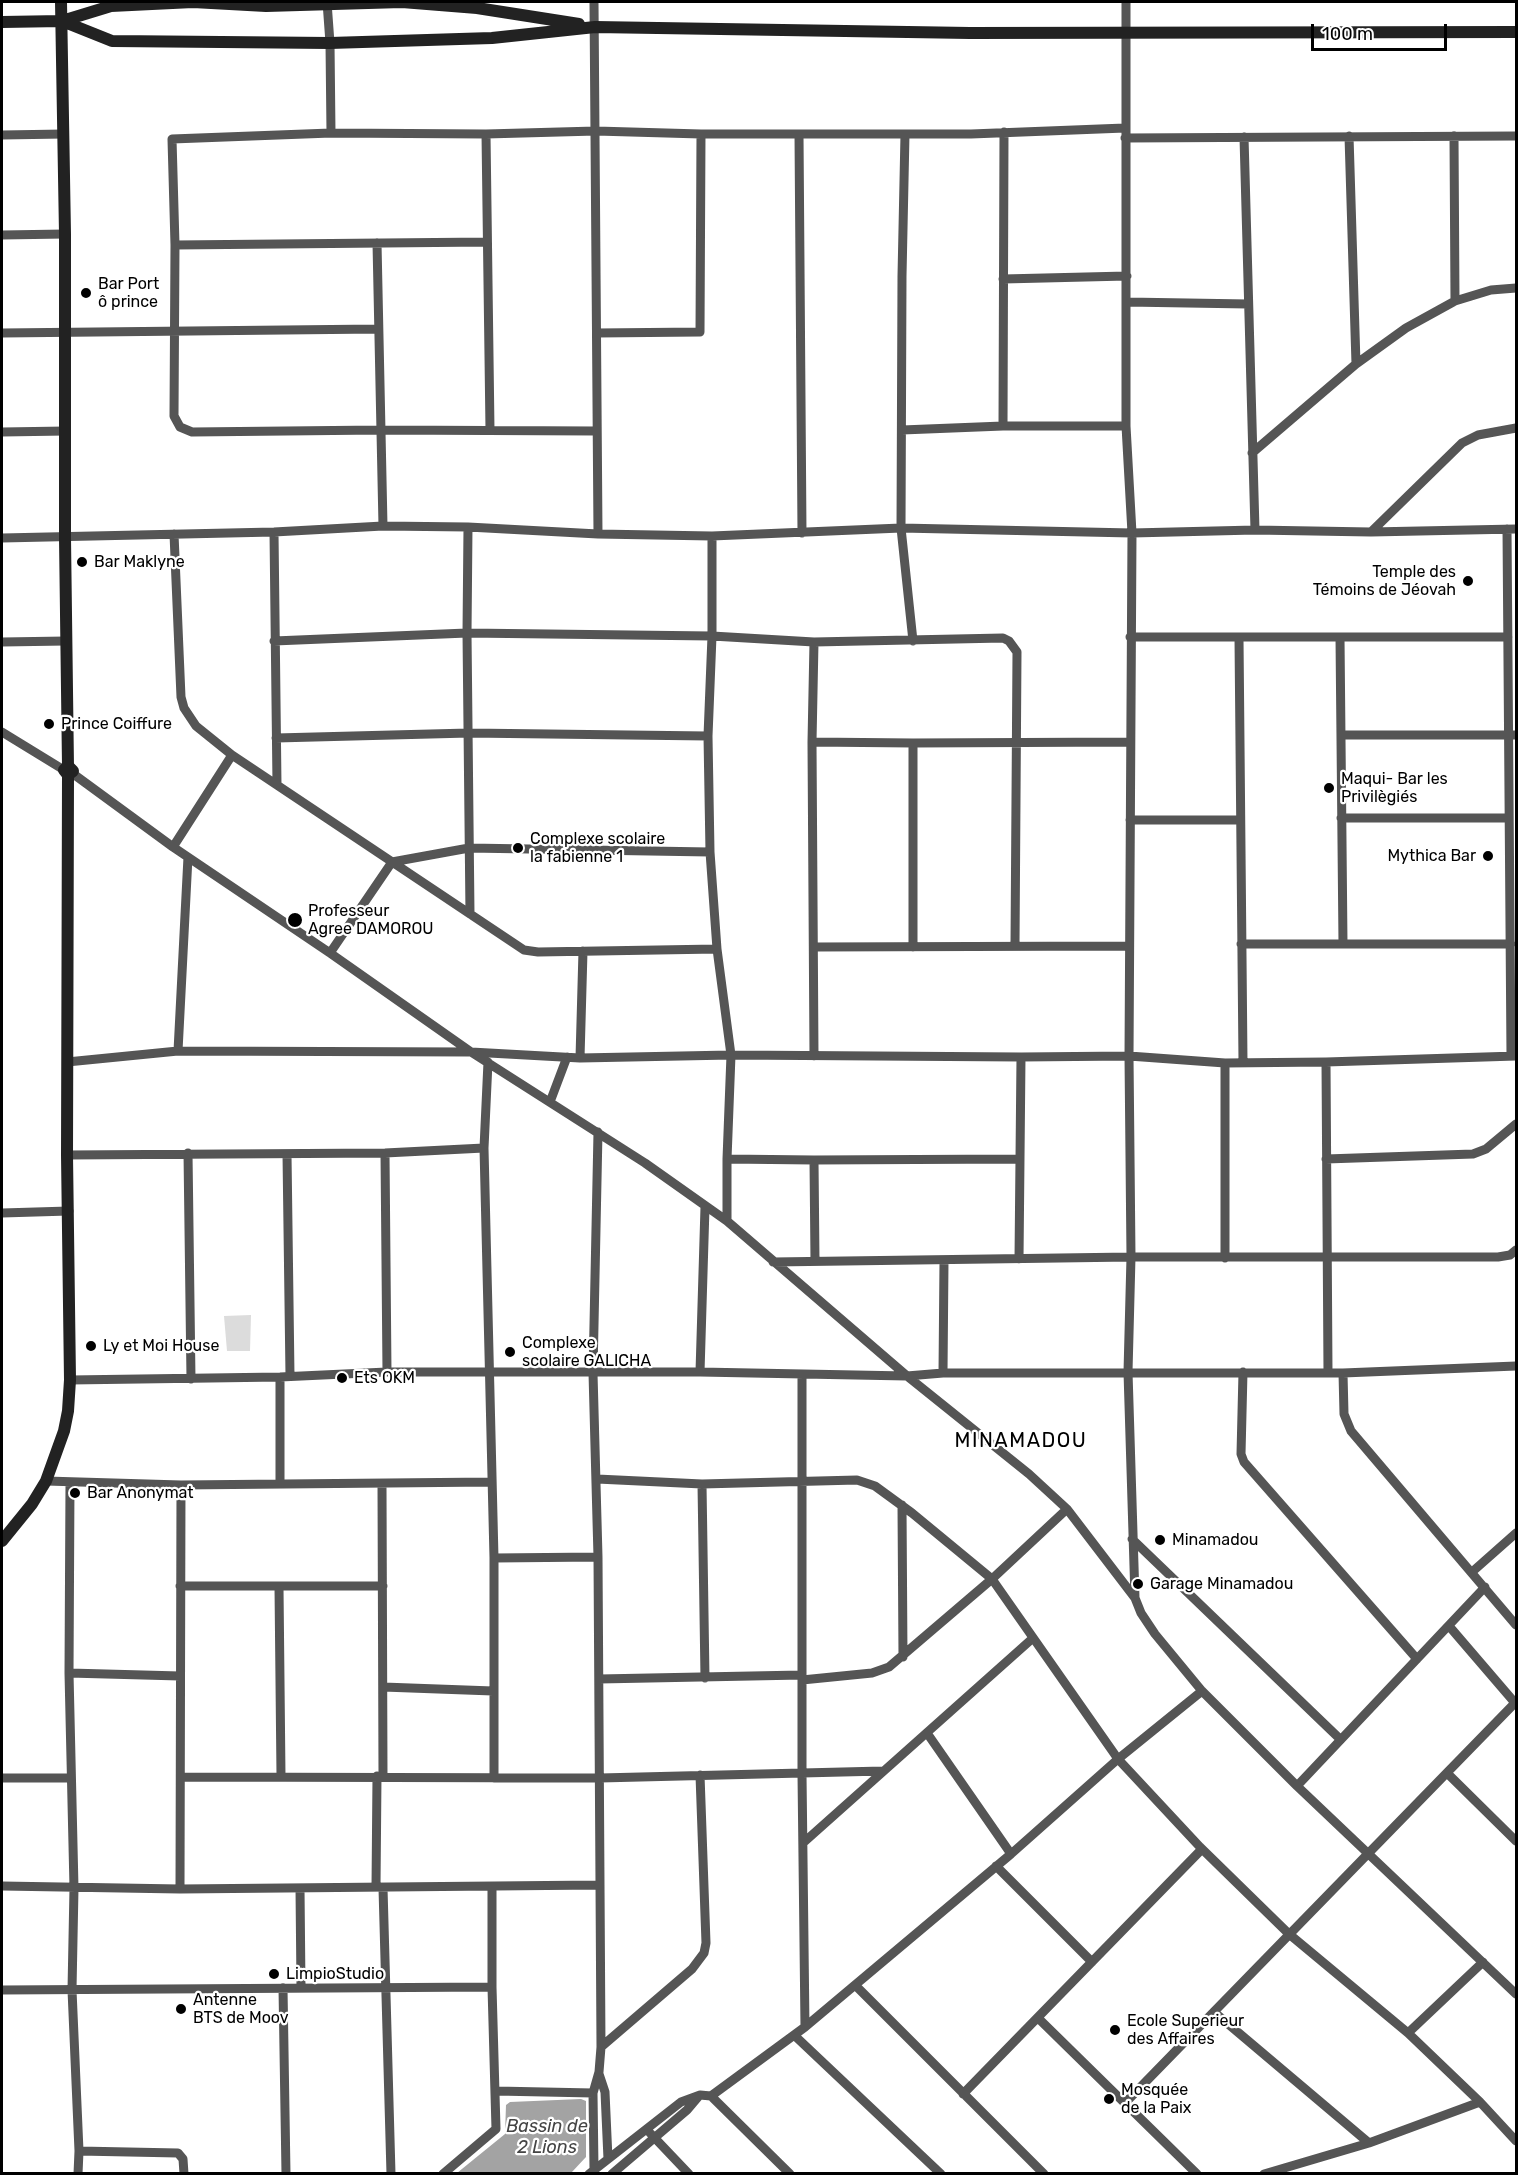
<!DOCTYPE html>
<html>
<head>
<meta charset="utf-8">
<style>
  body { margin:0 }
  #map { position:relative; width:1518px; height:2175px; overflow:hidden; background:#fff; font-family:Rubik,sans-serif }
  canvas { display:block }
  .frame { position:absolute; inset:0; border:3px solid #000; pointer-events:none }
  .scale { position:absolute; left:1311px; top:24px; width:136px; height:27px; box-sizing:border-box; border:3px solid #000; border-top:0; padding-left:8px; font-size:18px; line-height:21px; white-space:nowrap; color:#000; -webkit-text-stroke:4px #fff; paint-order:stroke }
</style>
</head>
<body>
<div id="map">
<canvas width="1518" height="2175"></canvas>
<div class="frame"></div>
<div class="scale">100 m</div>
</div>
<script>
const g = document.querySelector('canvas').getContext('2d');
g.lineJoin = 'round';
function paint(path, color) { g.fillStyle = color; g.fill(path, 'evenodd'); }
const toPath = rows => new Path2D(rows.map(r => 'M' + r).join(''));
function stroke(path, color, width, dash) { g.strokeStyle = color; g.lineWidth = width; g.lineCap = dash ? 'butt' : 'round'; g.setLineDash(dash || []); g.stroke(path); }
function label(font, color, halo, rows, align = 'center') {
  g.font = font + ' Rubik,sans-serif'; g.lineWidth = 4.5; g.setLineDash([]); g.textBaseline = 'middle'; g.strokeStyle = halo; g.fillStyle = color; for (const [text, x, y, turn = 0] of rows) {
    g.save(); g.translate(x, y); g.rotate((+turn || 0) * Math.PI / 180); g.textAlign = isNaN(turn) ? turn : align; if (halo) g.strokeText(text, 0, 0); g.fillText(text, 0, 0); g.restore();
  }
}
const green = toPath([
  [251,1315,250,1351,227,1351,224,1316]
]);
const water = toPath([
  [581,2099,586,2101,586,2157,571,2173,457,2173,505,2134,506,2105,510,2102]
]);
const street = toPath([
  [327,2,330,43,331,133],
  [594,2,598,534],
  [1126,2,1126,426,1132,533,1129,1056,1131,1257,1128,1372,1135,1598],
  [486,134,490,430],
  [799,134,802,533],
  [905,134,902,276,901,528,913,641],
  [2,135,64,134],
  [1349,136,1356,364],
  [1454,136,1455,301],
  [1244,137,1255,530],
  [1125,138,1516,136],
  [2,235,65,234],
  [377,243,383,526],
  [175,245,487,242],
  [1003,279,1127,276],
  [1127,302,1248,304],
  [2,333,378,329],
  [597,333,700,332,701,134],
  [1003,426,1004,132],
  [902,430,1003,426,1126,426],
  [596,431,380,430,192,432,180,427,174,416,175,245,172,139,331,133,486,134,596,131,701,134,971,134,1125,128],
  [2,432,66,431],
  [1252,453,1356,364,1406,328,1455,301,1491,290,1516,288],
  [468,527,467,633,470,914],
  [1507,529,1511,1056],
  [274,532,277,785],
  [1371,532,1462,443,1478,435,1516,428],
  [174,534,181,697,184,708,196,726,232,755,524,950,538,952,717,949],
  [712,536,712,636,708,736,710,852,717,949,731,1055,727,1159,727,1221],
  [2,538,274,532,383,526,468,527,598,534,712,536,901,528,1132,533,1255,530,1371,532,1516,529],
  [1130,637,1508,637],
  [1340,637,1343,944],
  [1239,638,1243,1062],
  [274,641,467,633,712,636,814,642,1003,638,1009,641,1017,652,1015,945],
  [2,642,66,641],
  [814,642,812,742,814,1056],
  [2,732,64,770],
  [1341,735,1516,735],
  [276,738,469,733,708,736],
  [812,742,913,743,1130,742],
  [72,773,173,847,330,953,471,1052,645,1163,727,1221,907,1376,1029,1474,1067,1509,1135,1598,1141,1613,1155,1634,1202,1691,1297,1786,1516,1994],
  [1341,818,1509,818],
  [1130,820,1240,820],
  [173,847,232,755],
  [1241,944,1511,944],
  [815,947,1129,946],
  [913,947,913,743],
  [330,953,392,862,469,848,710,852],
  [178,1051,188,857],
  [580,1058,583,951],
  [67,1062,178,1051,471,1052,580,1058,731,1055,1021,1057,1129,1056,1225,1063,1326,1062,1516,1056],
  [488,1062,484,1148,494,1558,494,1778],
  [1326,1062,1328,1372],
  [550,1102,567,1057],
  [188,1153,191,1379],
  [385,1153,387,1372],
  [287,1154,290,1376],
  [67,1155,385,1153,484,1148],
  [727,1159,814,1160,1018,1159],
  [1326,1159,1473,1154,1486,1149,1516,1124],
  [814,1160,815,1261],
  [2,1213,69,1211],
  [1225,1258,1225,1063],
  [1019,1259,1021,1057],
  [773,1262,1131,1257,1498,1257,1510,1255,1516,1250],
  [700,1372,705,1207],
  [1243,1372,1241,1454,1244,1462,1417,1659],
  [943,1373,944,1261],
  [1343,1373,1344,1414,1351,1431,1516,1625],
  [802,1374,802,1774,805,2027],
  [280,1377,280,1484],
  [70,1380,280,1377,387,1372,700,1372,907,1376,943,1373,1343,1373,1516,1366],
  [597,1479,702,1484,857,1480,875,1486,912,1513,992,1579,1118,1759,1200,1847,1289,1934,1408,2033,1480,2102,1516,2141],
  [46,1481,181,1485,491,1482],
  [70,1483,69,1673,74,1888,72,1990,79,2151,78,2174],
  [382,1484,383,1776],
  [702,1484,705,1678],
  [902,1505,903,1657],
  [1132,1539,1340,1739],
  [494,1558,598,1557],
  [1472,1572,1516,1533],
  [180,1586,383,1586],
  [279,1587,281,1776],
  [1449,1626,1516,1704],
  [69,1673,180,1676],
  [599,1679,802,1675],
  [802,1680,872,1673,889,1667,992,1579,1067,1509],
  [383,1687,493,1691],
  [927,1733,1011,1854],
  [1447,1773,1516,1841],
  [181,1777,600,1778,883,1771],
  [2,1778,71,1778],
  [1297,1786,1485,1587],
  [803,1843,1033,1638],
  [996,1866,1092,1962],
  [2,1886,180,1889,599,1885],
  [376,1887,377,1776],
  [300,1888,301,1987],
  [383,1888,391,2174],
  [180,1889,181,1485],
  [855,1985,1044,2174],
  [283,1988,286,2174],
  [2,1990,492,1987],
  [1214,2012,1369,2143],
  [1038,2018,1197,2174],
  [1408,2033,1483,1962],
  [794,2035,941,2174],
  [601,2047,692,1969,704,1953,706,1943,700,1775],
  [599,2074,605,2092,608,2159],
  [496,2091,593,2093],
  [963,2094,1202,1849],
  [711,2096,790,2174],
  [1125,2103,1515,1703],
  [650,2133,689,2174],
  [79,2151,178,2153,183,2159,184,2174],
  [594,2169,593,2093,599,2072,601,2047,598,1557,593,1373,598,1132],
  [443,2174,496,2129,492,1987,492,1887],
  [589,2174,681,2102,700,2095,711,2096,805,2027,1011,1854,1118,1759,1202,1691],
  [612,2174,687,2110,698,2097],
  [1264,2174,1369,2143,1480,2102]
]);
const secondary = toPath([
  [61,2,65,234,65,538,68,766],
  [62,21,112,41,330,43,492,38,595,27,970,33,1516,32],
  [2,22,62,21,111,6,193,2,266,6,402,2,477,8,579,24],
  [2,1541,32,1504,46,1481,64,1431,68,1411,70,1380,67,1155,68,775,64,770,68,766,73,771,68,775]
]);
const markers = [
  [86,293,6,"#000"],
  [82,562,6,"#000"],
  [1468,581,6,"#000"],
  [49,724,6,"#000"],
  [1329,788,6,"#000"],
  [518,848,6,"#000"],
  [1488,856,6,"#000"],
  [295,920,8,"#000"],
  [91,1346,6,"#000"],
  [510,1352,6,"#000"],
  [342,1378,6,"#000"],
  [75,1493,6,"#000"],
  [1160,1540,6,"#000"],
  [1138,1584,6,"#000"],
  [274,1974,6,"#000"],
  [181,2009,6,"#000"],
  [1115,2030,6,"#000"],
  [1109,2099,6,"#000"]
];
const poiNames = [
  ["Bar Port",98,284],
  ["ô prince",98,302],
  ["Bar Maklyne",94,562],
  ["Temple des",1456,572,"right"],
  ["Témoins de Jéovah",1456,590,"right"],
  ["Prince Coiffure",61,724],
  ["Maqui- Bar les",1341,779],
  ["Privilègiés",1341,797],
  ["Complexe scolaire",530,839],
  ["la fabienne 1",530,857],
  ["Mythica Bar",1476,856,"right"],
  ["Professeur",308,911],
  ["Agree DAMOROU",308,929],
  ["Complexe",522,1343],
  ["scolaire GALICHA",522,1361],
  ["Ly et Moi House",103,1346],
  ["Ets OKM",354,1378],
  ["Bar Anonymat",87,1493],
  ["Minamadou",1172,1540],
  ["Garage Minamadou",1150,1584],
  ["LimpioStudio",286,1974],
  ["Antenne",193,2000],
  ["BTS de Moov",193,2018],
  ["Ecole Superieur",1127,2021],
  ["des Affaires",1127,2039],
  ["Mosquée",1121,2090],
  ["de la Paix",1121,2108]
];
const waterNames = [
  ["Bassin de",547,2127],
  ["2 Lions",547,2148]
];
const quarterNames = [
  ["MINAMADOU",1021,1441]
];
paint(green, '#dcdcdc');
paint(water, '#a3a3a3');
stroke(street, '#555', 9);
stroke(secondary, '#222', 12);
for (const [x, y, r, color] of markers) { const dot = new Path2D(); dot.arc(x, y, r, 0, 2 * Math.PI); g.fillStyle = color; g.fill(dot); stroke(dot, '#fff', 2); }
label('16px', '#000', '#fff', poiNames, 'left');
label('italic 18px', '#444', '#fff', waterNames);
g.letterSpacing = '1.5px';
label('20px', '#000', '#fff', quarterNames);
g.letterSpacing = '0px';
</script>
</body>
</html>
